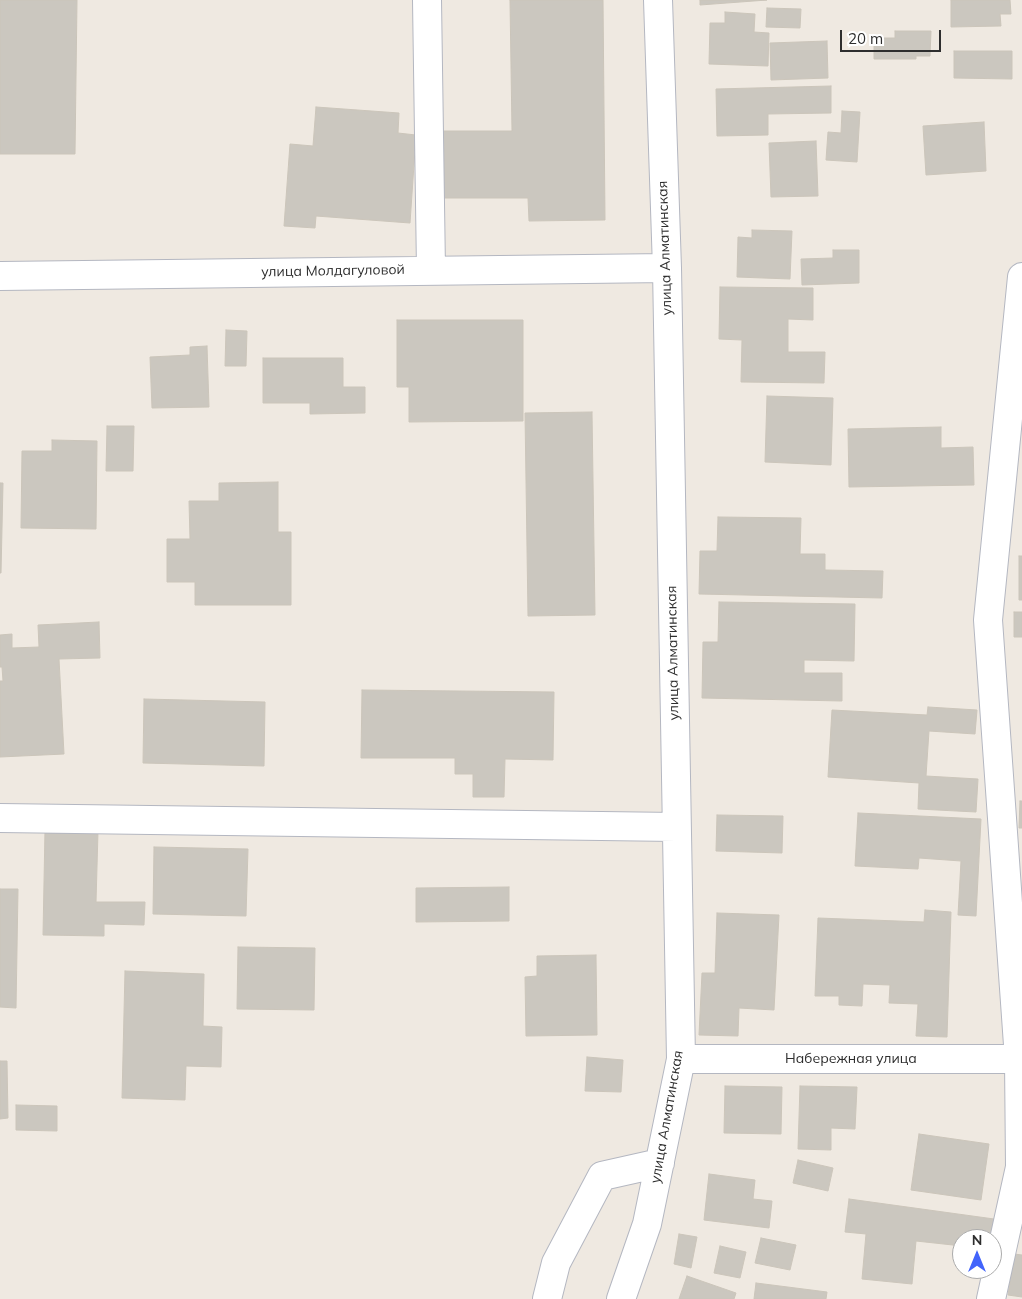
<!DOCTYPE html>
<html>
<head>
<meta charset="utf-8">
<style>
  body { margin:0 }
  #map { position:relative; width:1022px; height:1299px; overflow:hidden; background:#efe9e1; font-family:Mulish,sans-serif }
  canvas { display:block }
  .north { position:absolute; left:952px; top:1229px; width:50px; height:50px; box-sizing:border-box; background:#fff; border:1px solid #ababab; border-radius:50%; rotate:0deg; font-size:14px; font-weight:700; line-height:20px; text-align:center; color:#2e2e2e }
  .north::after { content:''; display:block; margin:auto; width:18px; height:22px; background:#4264fb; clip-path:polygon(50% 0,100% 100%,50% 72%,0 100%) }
  .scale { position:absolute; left:840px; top:30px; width:101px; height:22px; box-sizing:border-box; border:2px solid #2e2e2e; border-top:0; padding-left:6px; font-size:15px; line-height:18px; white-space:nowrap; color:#2e2e2e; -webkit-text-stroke:4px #fff; paint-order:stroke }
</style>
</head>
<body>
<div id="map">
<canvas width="1022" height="1299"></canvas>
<div class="north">N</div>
<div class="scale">20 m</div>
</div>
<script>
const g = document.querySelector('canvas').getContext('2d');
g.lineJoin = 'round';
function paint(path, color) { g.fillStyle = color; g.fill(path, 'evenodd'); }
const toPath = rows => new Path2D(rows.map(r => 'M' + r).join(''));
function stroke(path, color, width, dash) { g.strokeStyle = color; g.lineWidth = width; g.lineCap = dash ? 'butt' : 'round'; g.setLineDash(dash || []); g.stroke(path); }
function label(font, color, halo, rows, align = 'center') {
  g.font = font + ' Mulish,sans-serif'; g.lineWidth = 4; g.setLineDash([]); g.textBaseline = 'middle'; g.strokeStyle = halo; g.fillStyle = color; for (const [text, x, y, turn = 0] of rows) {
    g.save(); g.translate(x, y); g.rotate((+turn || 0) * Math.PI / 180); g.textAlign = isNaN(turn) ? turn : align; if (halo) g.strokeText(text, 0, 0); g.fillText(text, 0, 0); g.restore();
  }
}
const building = toPath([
  [0,0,77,0,75,154,0,154,0,0],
  [510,0,603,0,605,220,529,221,528,198,442,198,441,131,512,131,510,0],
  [700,0,767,0,700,5,700,0],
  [951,0,1010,0,1011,14,1000,14,1001,26,951,27,951,0],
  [767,8,801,9,800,28,766,27,767,8],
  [725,12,755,14,754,32,769,33,768,66,709,64,710,23,725,23,725,12],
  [895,31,931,31,930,56,916,56,916,59,874,59,874,38,895,38,895,31],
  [827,41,828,78,771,80,770,43,827,41],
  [954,51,1012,51,1012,79,954,78,954,51],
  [831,86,831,113,768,114,768,135,717,136,716,89,831,86],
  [316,107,399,113,398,133,416,135,410,223,316,216,315,228,284,226,290,144,313,146,316,107],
  [842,111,860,112,857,162,826,160,828,132,841,133,842,111],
  [984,122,986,171,926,175,923,126,984,122],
  [816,141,818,196,771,197,769,143,816,141],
  [752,230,792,231,790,279,737,277,738,237,752,238,752,230],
  [833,250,859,250,859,283,802,285,801,259,833,258,833,250],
  [720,287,813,288,813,320,788,319,788,352,825,352,824,383,741,382,742,340,719,339,720,287],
  [397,320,523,320,523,421,409,422,409,387,397,387,397,320],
  [226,330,247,331,246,366,225,366,226,330],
  [207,346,209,407,152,408,150,357,190,355,190,347,207,346],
  [263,358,343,358,343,387,365,387,365,413,310,414,310,403,263,403,263,358],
  [767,396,833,398,831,465,765,462,767,396],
  [592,412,595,615,528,616,525,413,592,412],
  [107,426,134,426,133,471,106,471,107,426],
  [941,427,941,448,973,447,974,485,849,487,848,429,941,427],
  [52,440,97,441,96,529,21,528,22,451,52,451,52,440],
  [278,482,278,532,291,532,291,605,195,605,195,582,167,582,167,539,190,539,189,501,219,501,219,483,278,482],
  [0,483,3,483,1,573,0,573,0,483],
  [718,517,801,518,800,554,825,554,825,570,883,571,882,598,699,594,700,551,717,551,718,517],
  [1019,556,1022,556,1022,600,1019,600,1019,556],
  [719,602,855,604,854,661,804,660,804,673,842,673,842,701,702,698,703,642,718,642,719,602],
  [1014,612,1022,612,1022,637,1014,637,1014,612],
  [99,622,100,658,59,659,64,754,0,757,0,681,3,681,2,667,0,667,0,635,12,634,12,648,39,647,38,625,99,622],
  [362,690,554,692,553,760,505,759,504,797,473,797,473,774,455,774,455,758,361,758,362,690],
  [144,699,265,702,264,766,143,763,144,699],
  [928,707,977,710,975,734,929,731,926,776,978,779,976,812,918,809,919,783,828,777,832,710,927,715,928,707],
  [1020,801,1022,801,1022,828,1019,828,1020,801],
  [858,813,981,819,976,916,958,915,961,861,919,858,918,869,855,866,858,813],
  [717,815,783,816,782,853,716,851,717,815],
  [45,830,98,831,96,902,145,902,144,925,104,924,104,936,43,935,45,830],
  [154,847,248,849,246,916,153,914,154,847],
  [509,887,509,921,416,922,416,888,509,887],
  [0,889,18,889,16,1008,0,1007,0,889],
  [925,910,951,912,947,1037,916,1036,918,1004,889,1003,890,985,863,984,862,1006,839,1005,839,996,815,996,818,918,924,922,925,910],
  [717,913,779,915,774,1010,739,1008,738,1036,699,1035,702,973,715,973,717,913],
  [238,947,315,948,314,1010,237,1009,238,947],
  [596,955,597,1035,526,1036,525,977,537,976,537,956,596,955],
  [125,971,204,974,203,1026,222,1027,221,1067,186,1066,185,1100,122,1098,125,971],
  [587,1057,623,1060,621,1092,585,1091,587,1057],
  [0,1061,7,1061,8,1118,0,1119,0,1061],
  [725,1086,782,1087,781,1134,724,1133,725,1086],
  [800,1086,857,1087,855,1129,831,1128,831,1150,798,1149,800,1086],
  [16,1105,57,1106,57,1131,16,1130,16,1105],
  [919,1134,989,1144,981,1200,911,1190,919,1134],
  [798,1160,833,1168,828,1191,793,1183,798,1160],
  [709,1174,755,1180,753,1199,772,1201,769,1228,704,1220,709,1174],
  [849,1199,994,1219,992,1242,992,1239,962,1239,962,1246,916,1241,912,1284,862,1279,866,1234,845,1232,849,1199],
  [679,1234,697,1237,691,1268,674,1264,679,1234],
  [761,1238,796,1245,790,1270,755,1263,761,1238],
  [720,1246,746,1252,740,1278,714,1273,720,1246],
  [1014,1254,1022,1255,1022,1297,1008,1295,1014,1254],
  [687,1276,736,1293,734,1299,679,1299,687,1276],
  [756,1283,827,1292,826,1299,754,1299,756,1283]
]);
const minor = toPath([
  [427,0,431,270],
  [0,276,667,268],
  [0,818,676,827],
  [681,1059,1022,1059],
  [547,1299,556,1263,602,1176,660,1163],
  [621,1299,647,1224,681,1059,667,268,658,0],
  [991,1299,1020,1167,1019,1059,988,620,1022,277]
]);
const streetNames = [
  ["улица Алматинская",665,248,-92],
  ["улица Молдагуловой",333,271,-1],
  ["улица Алматинская",673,653,-91],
  ["Набережная улица",851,1059],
  ["улица Алматинская",667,1117,-80]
];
paint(building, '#cbc7bf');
stroke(building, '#cbc5ba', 1);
stroke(minor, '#b4b7c1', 30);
stroke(minor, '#fff', 28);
label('14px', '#2e2e2e', '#fff', streetNames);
</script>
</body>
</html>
